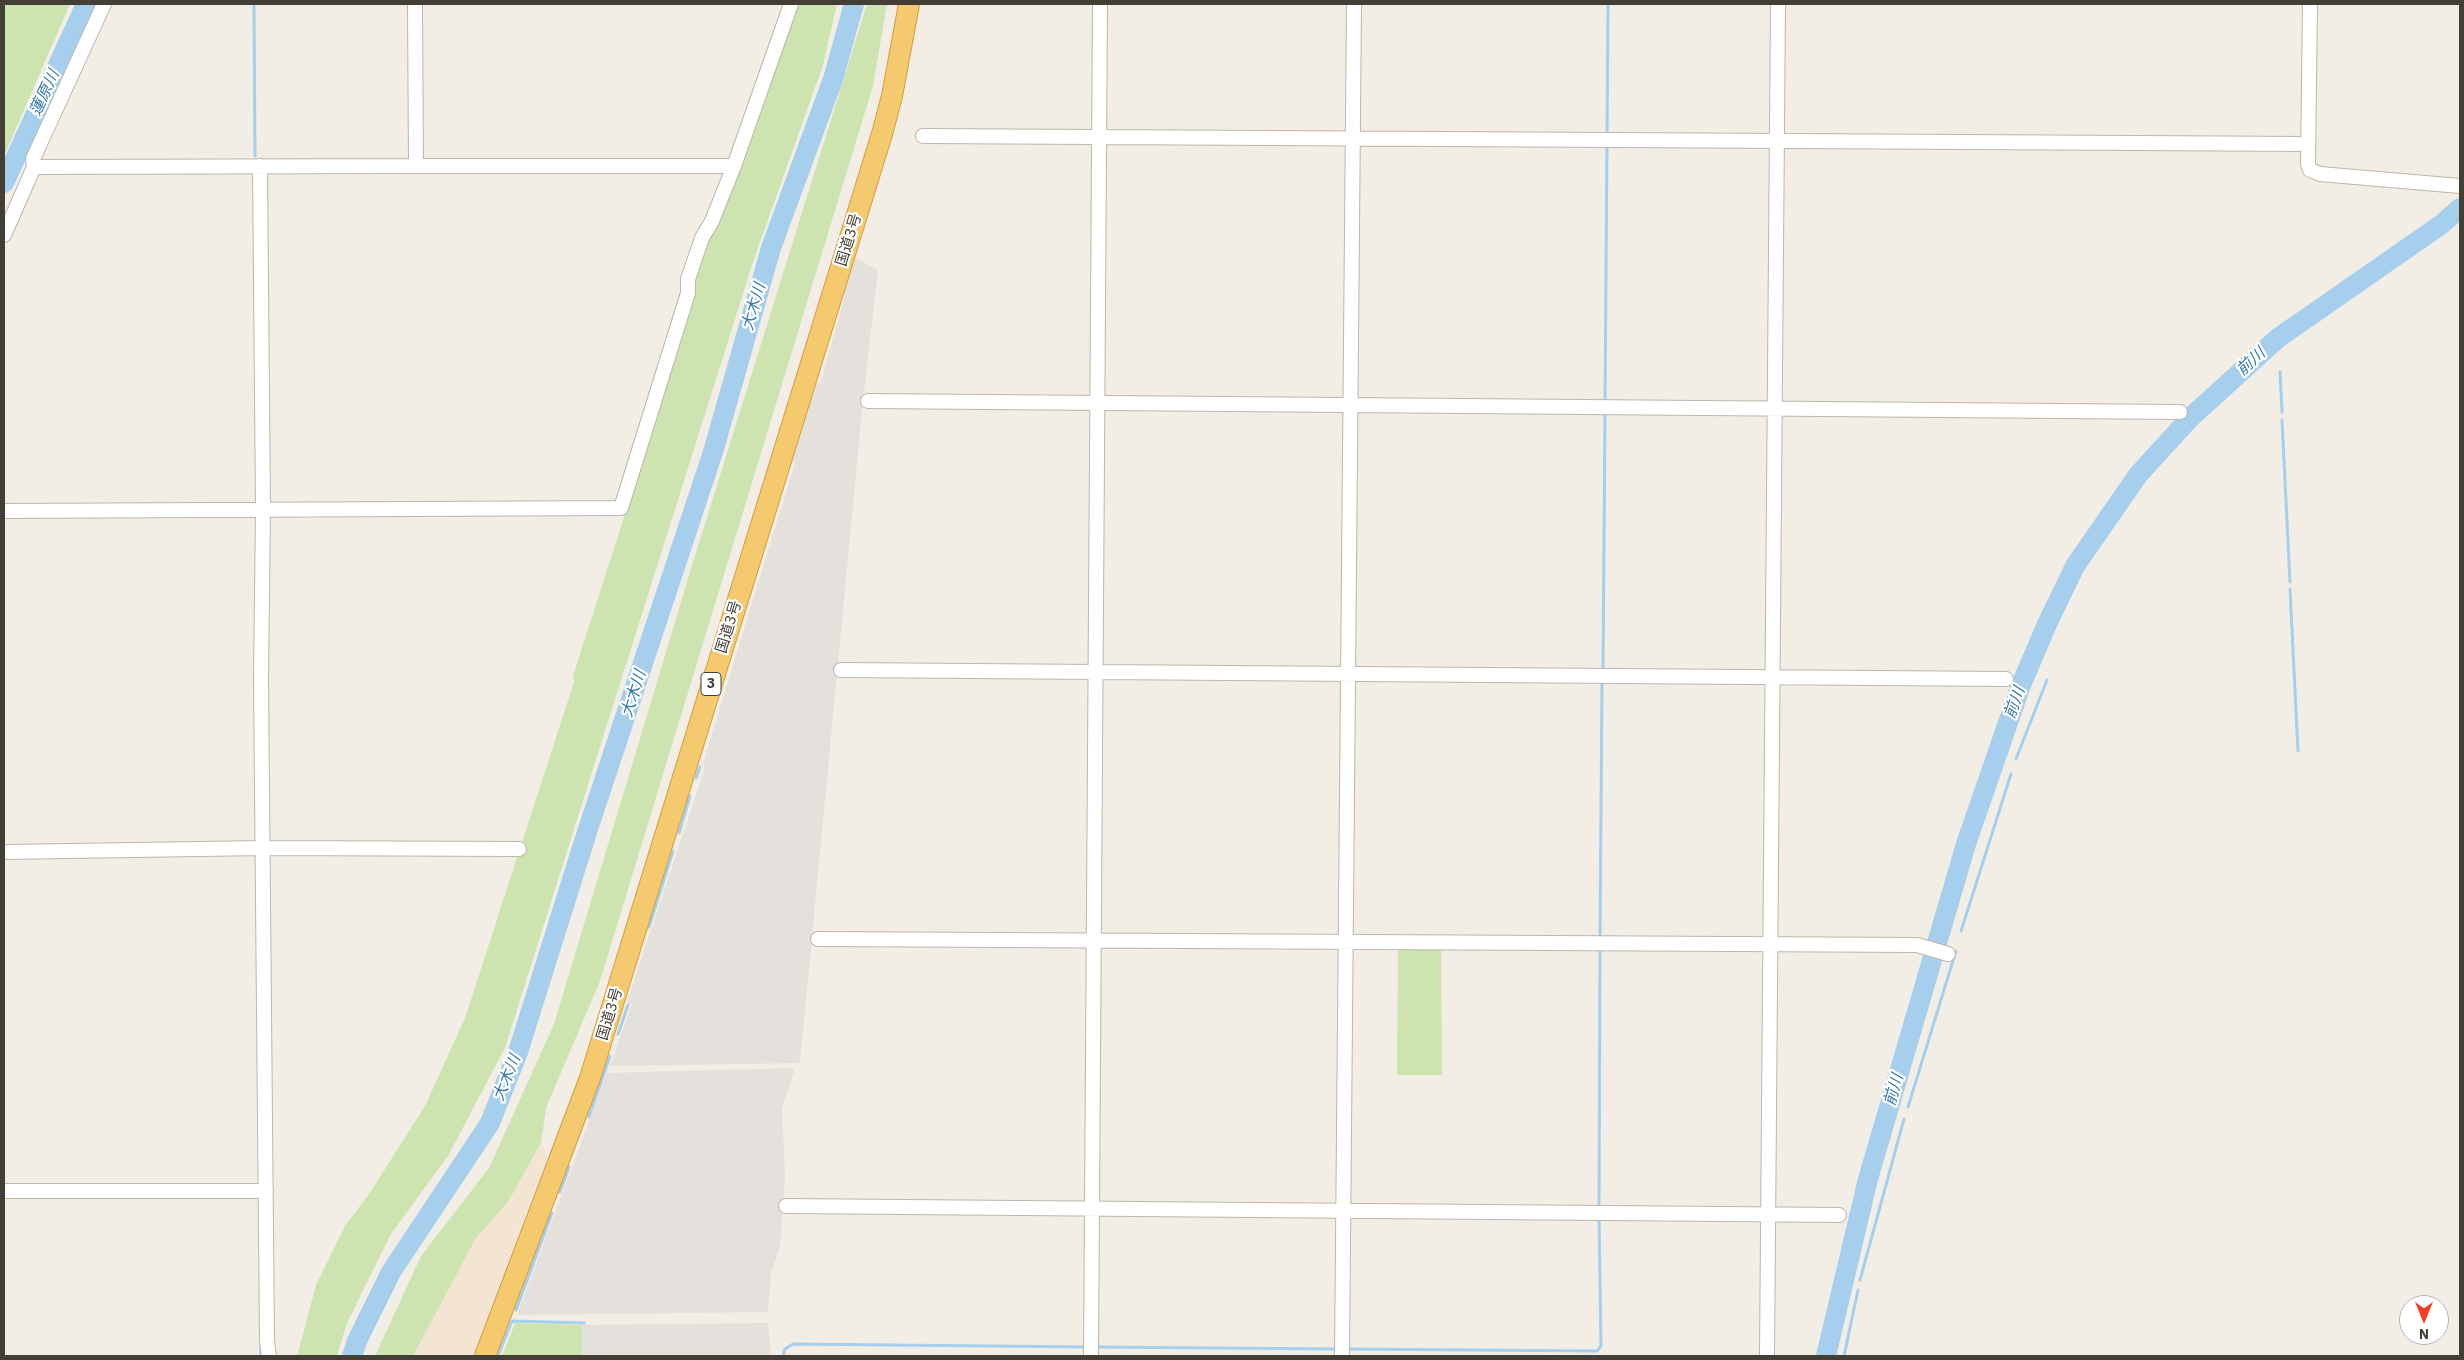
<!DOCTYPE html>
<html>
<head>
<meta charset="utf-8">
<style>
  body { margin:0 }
  #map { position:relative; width:2464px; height:1360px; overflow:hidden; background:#f2eee6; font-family:"IBM Plex Sans",sans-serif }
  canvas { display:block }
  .frame { position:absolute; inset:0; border:5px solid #443f36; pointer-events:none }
  .north { position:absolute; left:2399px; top:1295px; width:50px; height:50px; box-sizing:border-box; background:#fff; border:1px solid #b4b2af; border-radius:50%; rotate:180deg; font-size:14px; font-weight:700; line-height:20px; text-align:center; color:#443f36 }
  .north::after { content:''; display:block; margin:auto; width:18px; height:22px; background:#ee4121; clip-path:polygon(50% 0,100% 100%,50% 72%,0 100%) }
</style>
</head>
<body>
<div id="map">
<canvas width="2464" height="1360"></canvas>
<div class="frame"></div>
<div class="north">N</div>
</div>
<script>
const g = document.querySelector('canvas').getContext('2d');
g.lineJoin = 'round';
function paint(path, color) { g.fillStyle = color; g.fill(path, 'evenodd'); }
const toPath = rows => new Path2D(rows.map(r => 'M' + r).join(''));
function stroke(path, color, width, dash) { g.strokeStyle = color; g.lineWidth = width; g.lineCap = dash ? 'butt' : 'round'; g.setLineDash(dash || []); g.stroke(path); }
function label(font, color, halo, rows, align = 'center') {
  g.font = font + ' "IBM Plex Sans","Noto Sans JP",sans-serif'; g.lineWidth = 4.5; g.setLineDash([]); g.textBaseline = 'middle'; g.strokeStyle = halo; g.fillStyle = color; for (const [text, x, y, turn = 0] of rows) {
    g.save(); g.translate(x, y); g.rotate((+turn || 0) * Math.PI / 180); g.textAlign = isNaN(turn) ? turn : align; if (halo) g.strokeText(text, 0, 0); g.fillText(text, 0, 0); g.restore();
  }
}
const commercial = toPath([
  [541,1143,547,1156,473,1356,413,1356,476,1238,508,1202]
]);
const industrial = toPath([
  [853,257,878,270,863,400,800,1063,610,1066,632,1004,627,1002,705,768,703,763,795,463,790,458,813,384,821,382,845,296,841,293],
  [795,1068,782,1109,785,1177,780,1246,771,1273,768,1312,517,1315,607,1073],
  [768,1323,771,1356,582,1356,582,1325]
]);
const green = toPath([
  [4,4,70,4,4,156],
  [796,4,837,4,823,65,753,262,505,1048,448,1156,391,1234,347,1323,337,1356,297,1356,316,1285,345,1226,369,1194,425,1106,465,1018,574,682,573,676,626,511,697,270],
  [867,4,887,4,873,86,600,981,546,1108,541,1143,508,1202,476,1238,413,1356,375,1356,421,1256,489,1168,554,1024,694,559],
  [1398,948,1441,948,1442,1075,1397,1075],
  [515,1323,582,1325,582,1356,502,1356]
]);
const stream = toPath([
  [254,4,255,156],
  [1607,137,1608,4],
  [2280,372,2282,412],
  [1605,405,1607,143],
  [2282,420,2290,582],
  [2290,589,2298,751],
  [1603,672,1605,411],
  [2016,759,2047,680],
  [696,778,700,767],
  [679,833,690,796],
  [649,927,673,851],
  [1961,931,2011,774],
  [1600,940,1602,681],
  [618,1034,628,1005],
  [1908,1107,1956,951],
  [589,1117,610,1056],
  [560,1192,569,1167],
  [1599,1210,1600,948],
  [1860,1280,1904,1119],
  [516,1310,552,1213],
  [261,1342,261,1356],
  [1094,1347,1338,1349],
  [1347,1349,1597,1351,1601,1346,1599,1216],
  [498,1356,512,1321,584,1323],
  [783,1356,785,1349,793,1344,1088,1347],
  [1844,1356,1858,1290]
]);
const river = toPath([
  [4,183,86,4],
  [352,1356,357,1341,391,1272,490,1123,518,1052,587,832,713,452,771,248,833,79,854,4],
  [1826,1356,1868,1179,1966,844,2021,685,2047,624,2075,566,2138,475,2190,418,2278,338,2442,224,2460,208]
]);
const minor = toPath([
  [2310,4,2308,164,2310,170,2320,174,2460,186],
  [923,136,2308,144],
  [260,166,263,509,261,679,267,1341,269,1356],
  [416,166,734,166],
  [34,167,33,159,104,4],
  [4,235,34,167,416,166,415,4],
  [868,401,2180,412],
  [4,511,621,508,688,293,688,279,702,238,712,221,734,166,791,4],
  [841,670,2006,679],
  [4,852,264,848,519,849],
  [818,939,1917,945,1948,954],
  [4,1191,266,1191],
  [786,1206,1839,1215],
  [1091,1356,1100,4],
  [1342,1356,1354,4],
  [1767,1356,1778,4]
]);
const highway = toPath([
  [485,1356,590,1078,882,134,892,96,909,4]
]);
const shields = [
  [711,684,20]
];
const shieldNames = [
  ["3",711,684]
];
const streetNames = [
  ["国道3号",849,240,-73],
  ["国道3号",729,627,-73],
  ["国道3号",610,1014,-73]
];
const waterNames = [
  ["蓮原川",45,93,-65],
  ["大木川",754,307,-74],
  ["前川",2251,362,-43],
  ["大木川",634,694,-72],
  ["前川",2015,703,-70],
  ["大木川",507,1078,-68],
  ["前川",1894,1090,-74]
];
paint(commercial, '#f3e5d2');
paint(industrial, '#e4e0db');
paint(green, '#cde4b1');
stroke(stream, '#a5cfec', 3);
stroke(river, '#a5cfec', 20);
stroke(minor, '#bdb6a9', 16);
stroke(highway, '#d49d3e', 22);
stroke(minor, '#fff', 14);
stroke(highway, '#f5c96e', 20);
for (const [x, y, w] of shields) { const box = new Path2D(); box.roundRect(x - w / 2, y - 11.5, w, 23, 4); g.fillStyle = '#fff'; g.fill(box); stroke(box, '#443f36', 1); }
label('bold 14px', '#443f36', null, shieldNames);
label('15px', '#443f36', '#fff', streetNames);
label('italic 16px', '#3578aa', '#fff', waterNames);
</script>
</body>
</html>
